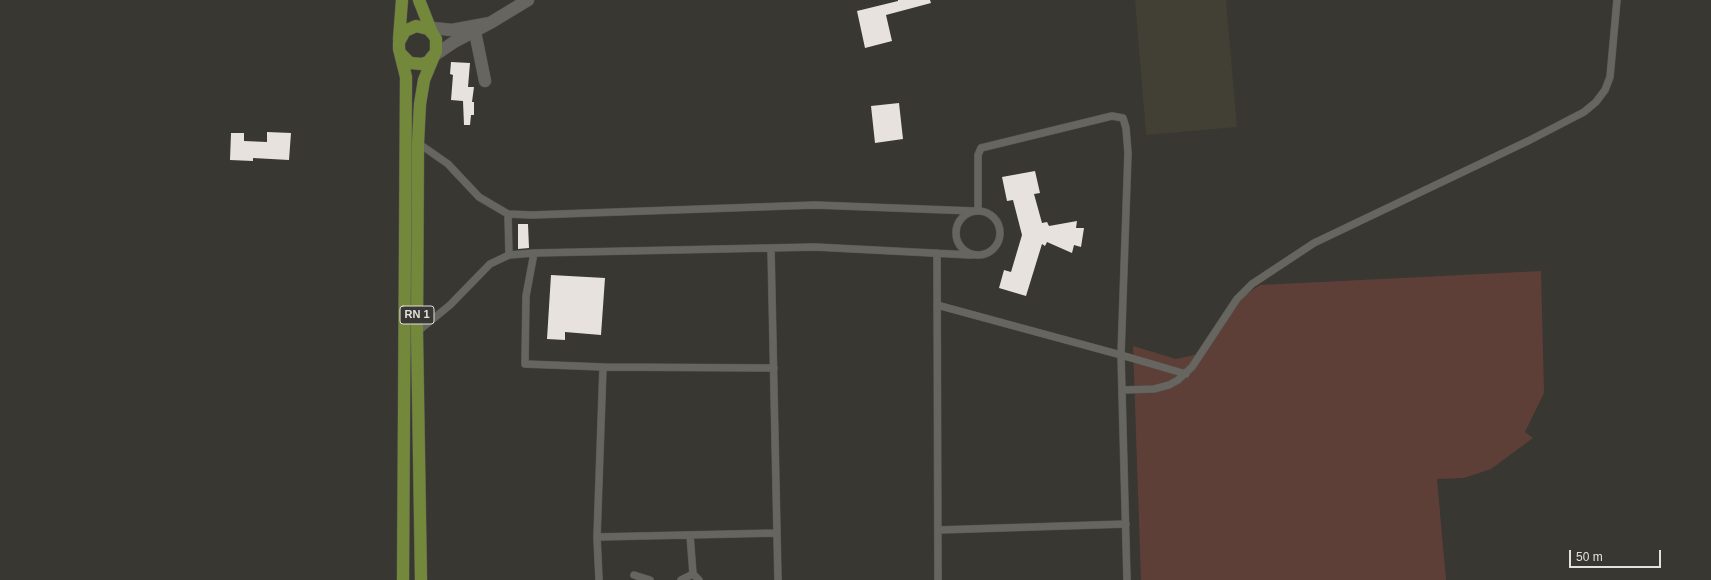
<!DOCTYPE html>
<html>
<head>
<meta charset="utf-8">
<style>
  body { margin:0 }
  #map { position:relative; width:1711px; height:580px; overflow:hidden; background:#383732; font-family:Helvetica,sans-serif }
  canvas { display:block }
  .scale { position:absolute; left:1569px; top:550px; width:92px; height:18px; box-sizing:border-box; border:2px solid #e2e1de; border-top:0; padding-left:5px; font-size:12px; line-height:14px; white-space:nowrap; color:#e2e1de; -webkit-text-stroke:3px #383732; paint-order:stroke }
</style>
</head>
<body>
<div id="map">
<canvas width="1711" height="580"></canvas>
<div class="scale">50 m</div>
</div>
<script>
const g = document.querySelector('canvas').getContext('2d');
g.lineJoin = 'round';
function paint(path, color) { g.fillStyle = color; g.fill(path, 'evenodd'); }
const toPath = rows => new Path2D(rows.map(r => 'M' + r).join(''));
function stroke(path, color, width, dash) { g.strokeStyle = color; g.lineWidth = width; g.lineCap = dash ? 'butt' : 'round'; g.setLineDash(dash || []); g.stroke(path); }
function label(font, color, halo, rows, align = 'center') {
  g.font = font + ' Helvetica,sans-serif'; g.lineWidth = 4; g.setLineDash([]); g.textBaseline = 'middle'; g.strokeStyle = halo; g.fillStyle = color; for (const [text, x, y, turn = 0] of rows) {
    g.save(); g.translate(x, y); g.rotate((+turn || 0) * Math.PI / 180); g.textAlign = isNaN(turn) ? turn : align; if (halo) g.strokeText(text, 0, 0); g.fillText(text, 0, 0); g.restore();
  }
}
const built = toPath([
  [1135,0,1226,0,1237,127,1146,135]
]);
const green = toPath([
  [1541,271,1544,393,1525,432,1533,438,1491,469,1464,478,1437,479,1446,580,1141,580,1133,346,1176,359,1203,353,1245,295,1260,285]
]);
const building = toPath([
  [898,0,930,0,931,3,886,15,892,41,865,48,857,11,898,1],
  [451,62,470,63,468,87,474,87,472,102,474,102,474,115,471,115,470,125,464,125,463,101,451,100,453,75,450,74],
  [899,103,903,139,875,143,871,106],
  [267,132,291,133,289,160,253,158,253,161,230,160,231,133,244,133,244,141,267,142],
  [1035,171,1040,193,1034,194,1042,223,1047,222,1049,226,1077,221,1076,228,1084,228,1081,247,1074,245,1072,253,1047,242,1045,246,1042,244,1026,296,999,288,1004,270,1011,272,1022,235,1013,200,1007,201,1002,177],
  [518,224,528,224,529,248,518,249],
  [551,275,605,278,601,335,565,332,565,340,547,339]
]);
const lane = toPath([
  [418,143,448,164,479,197,508,214,532,215,815,205,974,211],
  [978,210,978,155,981,148,1112,116,1123,118,1126,128,1128,153,1121,355,1127,580],
  '956 233a22 22 0 1 1 44 0a22 22 0 1 1-44 0Z',
  [508,214,509,255],
  [771,249,778,580],
  [534,253,526,296,525,364,603,367,597,537,599,580],
  [937,253,938,580],
  [937,305,1121,355,1186,374],
  [417,332,450,305,490,264,509,255,534,253,815,247,971,255],
  [603,367,774,368],
  [1122,390,1154,389,1169,385,1178,380,1192,367,1237,299,1252,284,1314,243,1530,140,1584,112,1596,102,1605,90,1610,77,1617,0],
  [938,530,1126,524],
  [690,535,693,574,699,580],
  [597,537,777,533],
  [634,575,650,580],
  [681,580,693,574]
]);
const street = toPath([
  [490,23,528,0],
  [423,27,452,30,490,23,454,42,432,57],
  [474,27,485,81]
]);
const primary = toPath([
  [419,0,432,33],
  [399,39,402,0],
  [401,54,410,63,422,64,428,62,436,52,436,39,433,34,428,29,416,26,405,31,399,42,399,49,406,77,403,580],
  [421,580,417,332,418,143,420,104,424,80,434,56]
]);
const shields = [
  [417,315,34]
];
const shieldNames = [
  ["RN 1",417,315]
];
paint(built, '#423f34');
paint(green, '#5e3f38');
paint(building, '#e7e2dd');
stroke(lane, '#565551', 8);
stroke(street, '#565551', 13);
stroke(primary, '#565551', 13);
stroke(lane, '#676560', 7);
stroke(street, '#676560', 12);
stroke(primary, '#74883c', 12);
for (const [x, y, w] of shields) { const box = new Path2D(); box.roundRect(x - w / 2, y - 9, w, 18, 3); g.fillStyle = '#383732'; g.fill(box); stroke(box, '#e2e1de', 1); }
label('bold 11px', '#e2e1de', null, shieldNames);
</script>
</body>
</html>
